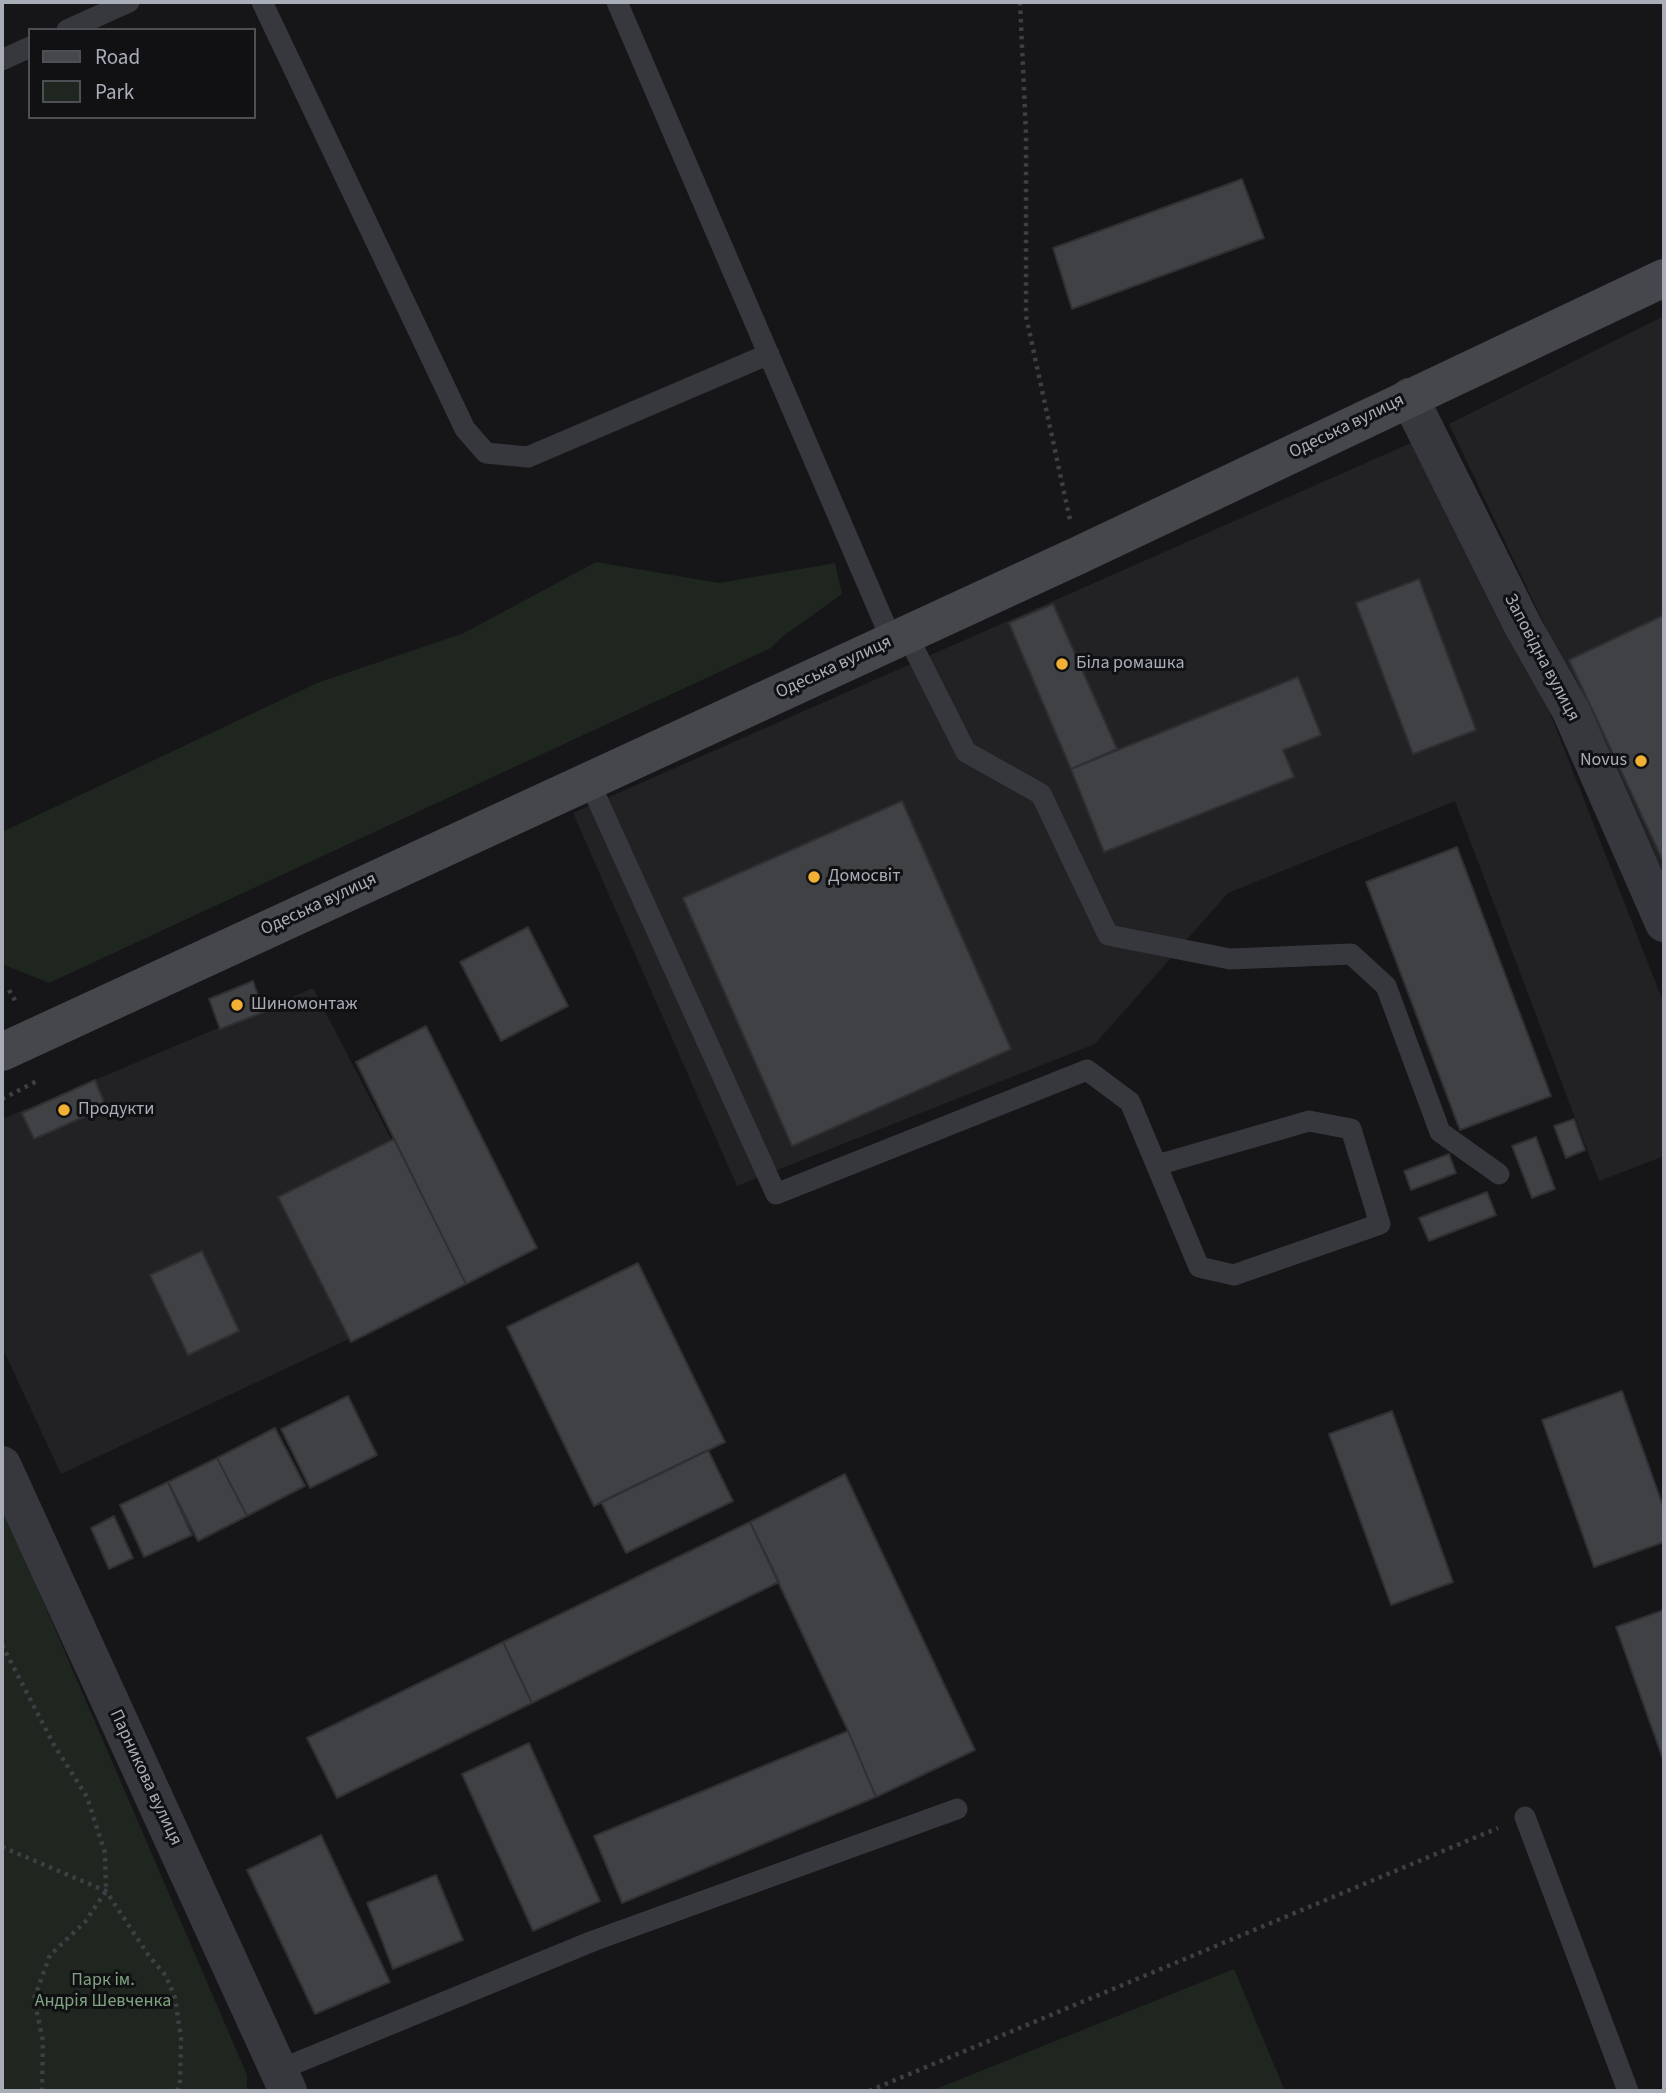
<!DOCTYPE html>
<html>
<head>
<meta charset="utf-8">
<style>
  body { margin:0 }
  #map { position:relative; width:1666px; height:2093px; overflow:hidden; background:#161618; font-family:"Source Sans 3",sans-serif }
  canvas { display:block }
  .frame { position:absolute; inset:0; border:4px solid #a8adb8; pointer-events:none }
  .legend { position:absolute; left:28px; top:28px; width:228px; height:91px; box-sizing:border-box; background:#111113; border:2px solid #4d4f55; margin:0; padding:9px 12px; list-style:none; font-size:21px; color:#a8adb8 }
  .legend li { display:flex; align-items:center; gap:14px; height:35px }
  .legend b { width:35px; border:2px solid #4d4f55 }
</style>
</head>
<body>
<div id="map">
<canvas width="1666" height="2093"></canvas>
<div class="frame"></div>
<ul class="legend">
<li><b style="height:9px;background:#45474d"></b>Road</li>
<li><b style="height:19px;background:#1e261f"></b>Park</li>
</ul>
</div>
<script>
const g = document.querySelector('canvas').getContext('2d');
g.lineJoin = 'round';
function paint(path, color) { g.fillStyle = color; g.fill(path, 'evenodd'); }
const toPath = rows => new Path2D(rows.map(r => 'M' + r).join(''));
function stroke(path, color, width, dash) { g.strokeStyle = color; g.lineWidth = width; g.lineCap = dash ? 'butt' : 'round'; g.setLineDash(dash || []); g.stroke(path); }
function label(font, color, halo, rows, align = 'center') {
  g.font = font + ' "Source Sans 3",sans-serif'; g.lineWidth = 6; g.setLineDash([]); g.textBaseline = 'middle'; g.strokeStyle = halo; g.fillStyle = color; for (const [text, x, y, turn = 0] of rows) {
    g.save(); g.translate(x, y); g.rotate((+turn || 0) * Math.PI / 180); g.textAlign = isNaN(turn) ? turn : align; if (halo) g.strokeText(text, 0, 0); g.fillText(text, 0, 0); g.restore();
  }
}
const built = toPath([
  [1664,316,1664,892,1579,697,1449,424],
  [1411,443,1534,672,1664,1004,1664,1156,1599,1181,1455,801,1228,893,1095,1044,737,1186,573,813],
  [313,988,466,1284,61,1474,2,1347,2,1119]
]);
const green = toPath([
  [596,562,719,583,835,563,842,594,782,637,771,648,49,983,2,964,2,832,317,683,464,633],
  [2,1506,247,2075,247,2091,2,2091],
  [1234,1969,1285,2091,931,2091]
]);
const building = toPath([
  [1242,179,1264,238,1072,309,1053,248,1242,179],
  [1419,579,1476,730,1413,754,1356,603,1419,579],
  [1053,604,1117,749,1071,769,1009,623,1053,604],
  [1664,615,1664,863,1569,660,1664,615],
  [1298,677,1321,735,1283,750,1294,777,1104,852,1071,769,1298,677],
  [902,801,1011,1049,792,1146,683,898,902,801],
  [1457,847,1551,1096,1460,1130,1366,882,1457,847],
  [528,927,568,1006,501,1041,460,962,528,927],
  [253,981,264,1012,220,1029,209,999,253,981],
  [426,1026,537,1248,466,1284,356,1062,426,1026],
  [95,1080,106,1107,34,1139,22,1113,95,1080],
  [1574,1119,1585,1150,1566,1158,1554,1126,1574,1119],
  [1536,1137,1555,1189,1532,1198,1512,1146,1536,1137],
  [394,1139,466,1284,351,1342,278,1197,394,1139],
  [1449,1154,1456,1173,1411,1190,1404,1171,1449,1154],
  [1487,1192,1496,1215,1429,1241,1419,1218,1487,1192],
  [202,1251,239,1331,188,1355,150,1275,202,1251],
  [638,1263,725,1442,594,1506,507,1327,638,1263],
  [1622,1391,1664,1509,1664,1542,1594,1567,1542,1420,1622,1391],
  [348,1396,377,1455,310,1488,281,1429,348,1396],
  [1392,1411,1453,1582,1391,1605,1329,1434,1392,1411],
  [275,1428,305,1486,247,1516,217,1458,275,1428],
  [708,1450,733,1501,626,1553,601,1502,708,1450],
  [217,1458,247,1516,198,1541,168,1482,217,1458],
  [845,1474,975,1750,876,1797,848,1731,750,1522,845,1474],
  [168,1482,192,1535,144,1557,120,1505,168,1482],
  [114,1516,133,1558,109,1569,91,1528,114,1516],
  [750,1522,779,1582,532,1703,503,1642,750,1522],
  [1664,1610,1664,1762,1616,1627,1664,1610],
  [503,1642,532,1703,337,1798,307,1738,503,1642],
  [848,1731,876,1797,622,1903,594,1836,848,1731],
  [529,1743,600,1901,533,1931,462,1774,529,1743],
  [321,1835,390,1982,315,2014,247,1870,321,1835],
  [436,1875,463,1940,393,1969,367,1903,436,1875]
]);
const path = toPath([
  [1020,2,1026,134,1026,316,1070,520],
  [9,990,17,1004],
  [2,1099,39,1080],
  [2,1645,54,1745,87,1797,105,1853,106,1891,85,1922,50,1955,34,1999,43,2041,42,2091],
  [2,1847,106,1891,149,1956,166,1976,175,1998,181,2038,180,2084,177,2091],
  [869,2091,1498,1828]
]);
const lane = toPath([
  [262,2,465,429,486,453,528,457,769,354],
  [617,2,892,641],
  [67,30,129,2],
  [2,60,30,47],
  [907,635,966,752,1041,794,1108,935,1230,959,1351,954,1386,986,1440,1132,1499,1174],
  [589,781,776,1194,1087,1070,1130,1102,1199,1267,1234,1275,1380,1224,1351,1129,1309,1121,1157,1165],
  [1525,1817,1628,2091],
  [279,2070,593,1941,957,1809]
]);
const street = toPath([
  [1409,397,1523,626,1571,711,1664,923],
  [2,1465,288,2091]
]);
const secondary = toPath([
  [2,1052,1079,555,1664,278]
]);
const markers = [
  [1062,664,7,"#f2b134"],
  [1641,761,7,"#f2b134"],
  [814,877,7,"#f2b134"],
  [237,1005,7,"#f2b134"],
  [64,1110,7,"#f2b134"]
];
const streetNames = [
  ["Одеська вулиця",1347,427,-26],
  ["Заповідна вулиця",1541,658,62],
  ["Одеська вулиця",834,668,-25],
  ["Одеська вулиця",319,905,-25],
  ["Парникова вулиця",145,1778,65]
];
const poiNames = [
  ["Біла ромашка",1076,664],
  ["Novus",1627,761,"right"],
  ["Домосвіт",828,877],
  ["Шиномонтаж",251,1005],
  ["Продукти",78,1110]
];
const parkNames = [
  ["Парк ім.",103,1981],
  ["Андрія Шевченка",103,2002]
];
paint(built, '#222225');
paint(green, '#1e261f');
paint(building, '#404145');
stroke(building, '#303034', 2);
stroke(path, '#3d3f44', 4.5, [3.5, 5]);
stroke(lane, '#37383d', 21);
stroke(street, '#37383d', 38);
stroke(secondary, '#45474d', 38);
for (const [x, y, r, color] of markers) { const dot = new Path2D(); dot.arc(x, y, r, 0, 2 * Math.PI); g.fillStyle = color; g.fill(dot); stroke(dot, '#111113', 2.5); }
label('18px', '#a8adb8', '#111113', streetNames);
label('18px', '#a8adb8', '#111113', poiNames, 'left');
label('18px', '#7fa381', '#111113', parkNames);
</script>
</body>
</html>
